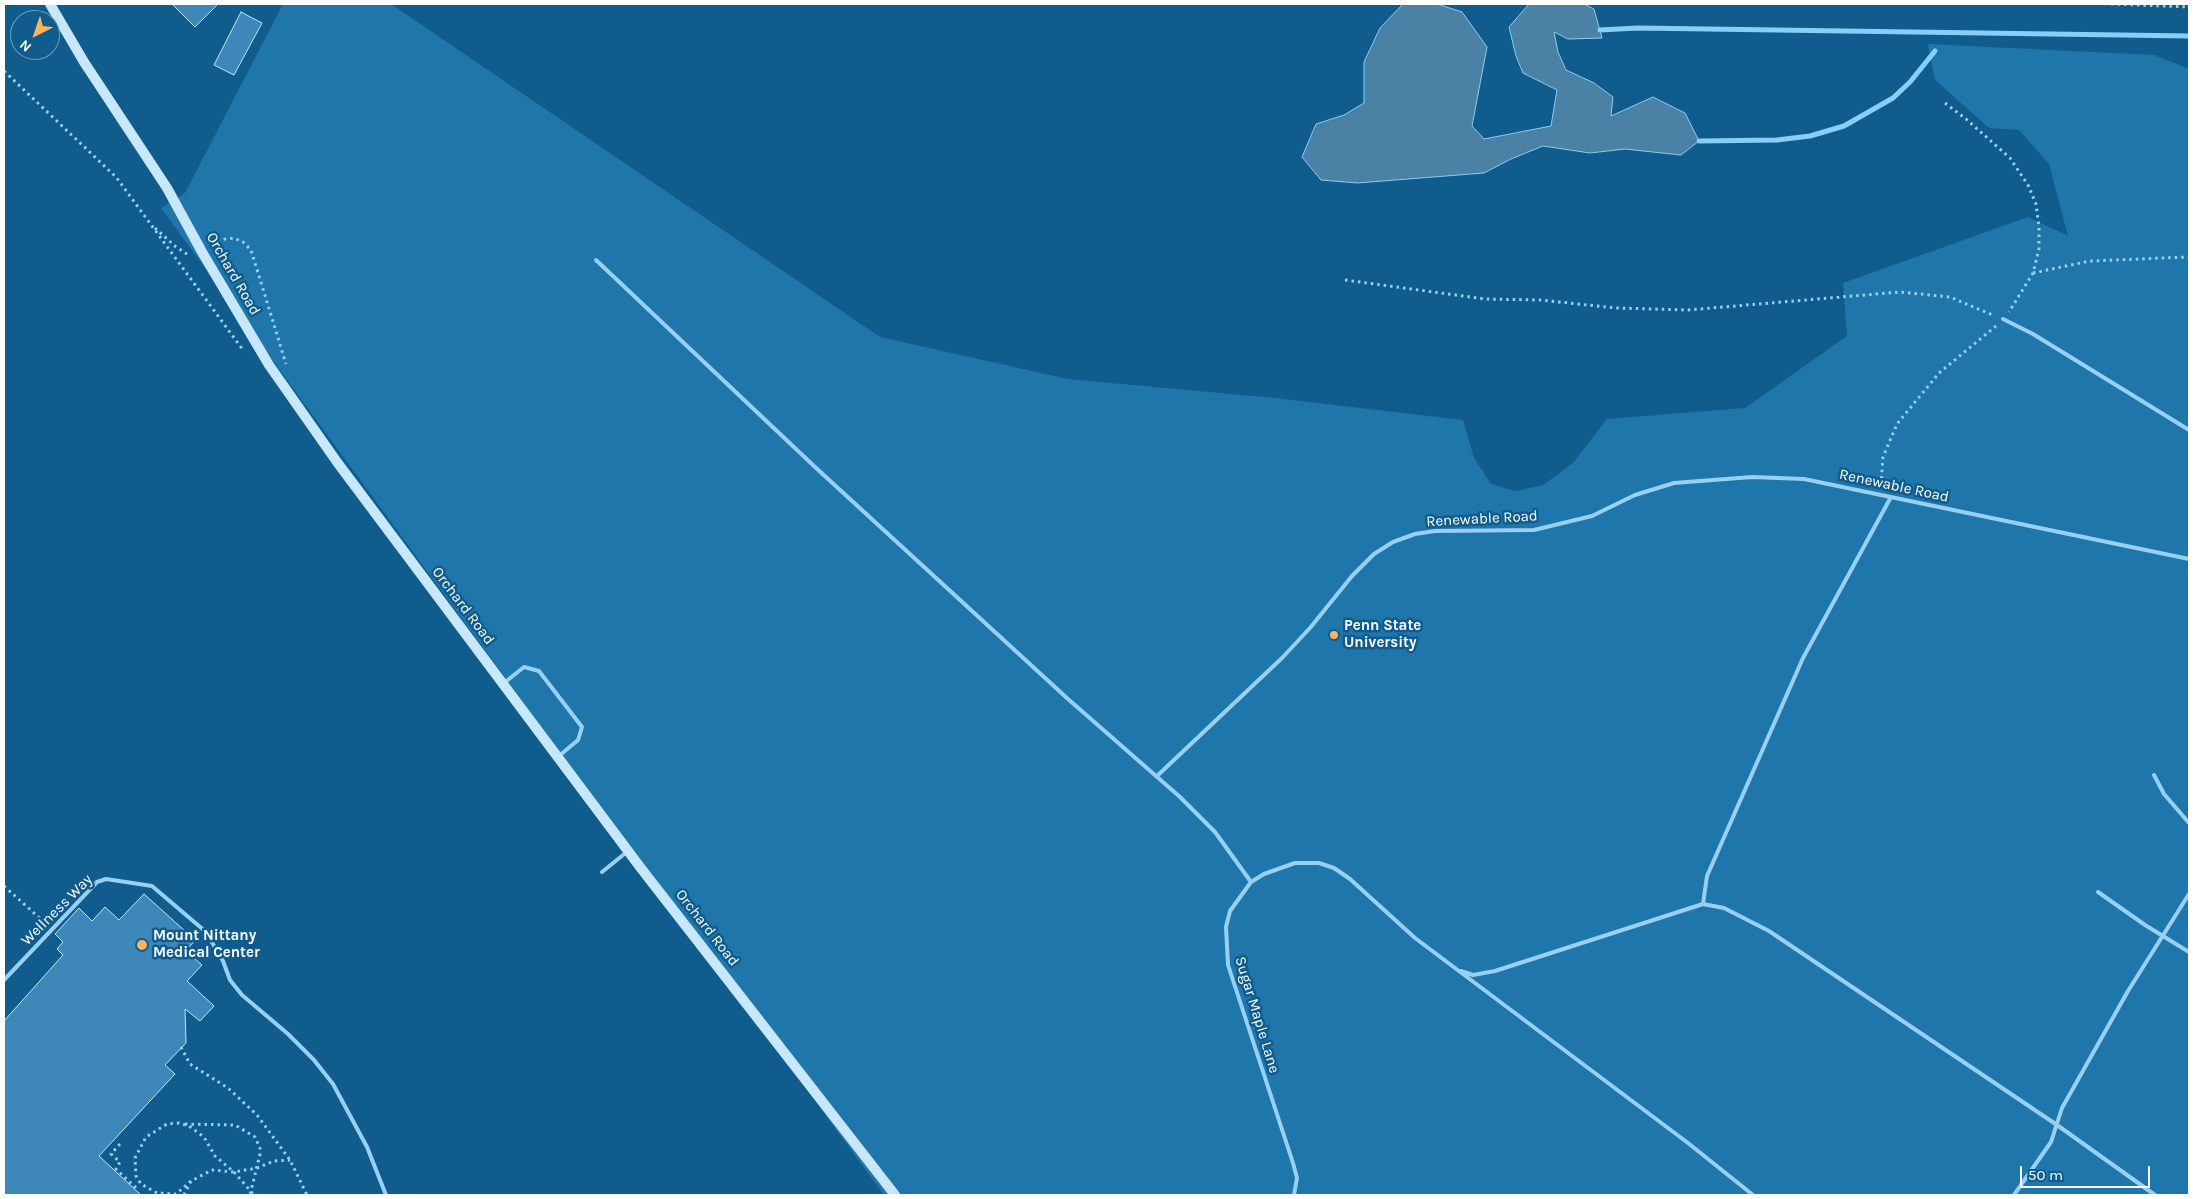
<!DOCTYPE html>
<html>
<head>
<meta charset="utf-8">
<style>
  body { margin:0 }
  #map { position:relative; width:2193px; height:1199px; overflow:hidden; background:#105c8d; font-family:Karla,sans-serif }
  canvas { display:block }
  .frame { position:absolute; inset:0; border:5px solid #fff; pointer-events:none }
  .north { position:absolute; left:10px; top:10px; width:50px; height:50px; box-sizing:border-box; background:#105c8d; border:1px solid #709dbb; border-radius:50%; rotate:221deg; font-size:14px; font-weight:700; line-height:20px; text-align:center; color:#fff }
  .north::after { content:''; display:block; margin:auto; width:18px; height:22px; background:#ffb459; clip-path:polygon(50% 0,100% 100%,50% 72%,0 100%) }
  .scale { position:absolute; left:2020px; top:1166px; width:130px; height:22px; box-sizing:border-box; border:2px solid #fff; border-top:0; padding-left:6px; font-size:15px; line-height:18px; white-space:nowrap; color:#fff; -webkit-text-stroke:4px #105c8d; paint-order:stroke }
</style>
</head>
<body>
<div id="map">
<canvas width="2193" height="1199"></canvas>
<div class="frame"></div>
<div class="north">N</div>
<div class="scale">50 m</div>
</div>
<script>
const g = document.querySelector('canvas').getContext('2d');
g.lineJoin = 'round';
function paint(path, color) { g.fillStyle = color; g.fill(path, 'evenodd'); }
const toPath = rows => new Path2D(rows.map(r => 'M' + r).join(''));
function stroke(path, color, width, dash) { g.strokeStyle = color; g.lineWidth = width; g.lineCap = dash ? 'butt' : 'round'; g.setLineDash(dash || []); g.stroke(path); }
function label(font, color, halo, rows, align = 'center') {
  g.font = font + ' Karla,sans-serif'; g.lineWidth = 5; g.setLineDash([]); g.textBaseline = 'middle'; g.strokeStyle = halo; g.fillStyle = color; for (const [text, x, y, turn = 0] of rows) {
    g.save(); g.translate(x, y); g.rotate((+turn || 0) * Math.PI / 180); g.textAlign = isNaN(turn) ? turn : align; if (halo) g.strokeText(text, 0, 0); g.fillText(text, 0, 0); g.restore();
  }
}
const green = toPath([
  [283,4,391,4,880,337,1068,379,1275,398,1463,420,1474,458,1491,484,1515,491,1543,485,1573,463,1607,419,1745,408,1847,336,1843,283,2028,217,2068,236,2049,164,2019,130,1989,128,1935,80,1928,44,2154,55,2189,69,2189,1195,884,1195,161,208,185,193]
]);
const water = toPath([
  [1403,4,1437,4,1462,12,1487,47,1472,126,1484,139,1551,126,1557,90,1523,73,1516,56,1509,27,1529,4,1584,4,1594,9,1602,38,1568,39,1554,32,1558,52,1566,70,1594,83,1613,97,1611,116,1653,97,1685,113,1699,141,1681,155,1625,149,1590,153,1543,146,1511,159,1484,173,1357,183,1321,180,1302,157,1316,124,1344,115,1364,103,1364,62,1380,28,1403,4]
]);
const stream = toPath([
  [1600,30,1638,28,2189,36],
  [1699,141,1777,140,1810,136,1844,126,1893,98,1910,82,1935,51]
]);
const building = toPath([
  [172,4,218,4,195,27,172,4],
  [241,12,262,23,234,75,214,65,241,12],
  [144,894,195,940,186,951,202,965,187,981,214,1006,200,1021,185,1009,186,1043,165,1065,175,1074,99,1156,141,1195,4,1195,4,1021,63,955,57,949,63,942,55,934,79,908,92,921,105,907,119,920,144,894]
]);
const path = toPath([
  [2111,4,2189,7],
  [4,71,116,177,243,350],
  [1945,103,1966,119,2010,158,2028,185,2036,204,2039,227,2039,249,2033,273,2009,312],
  [155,228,176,247,187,254],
  [212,245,225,239,234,238,243,242,251,250,286,364],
  [2033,273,2090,261,2189,257],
  [1345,280,1485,299,1540,300,1616,308,1688,310,1900,292,1950,297,1995,316],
  [1881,485,1883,457,1897,424,1939,373,1996,326],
  [4,886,44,922],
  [181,1047,190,1064,228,1088,257,1115,290,1160,307,1195],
  [185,1124,235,1125,255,1137,260,1148,260,1154,250,1195],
  [120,1144,111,1154,120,1162,116,1169,137,1189],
  [191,1181,176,1194,157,1193,141,1184,136,1176,135,1158,146,1137,167,1124,179,1123,189,1126,204,1137,215,1156,234,1172,254,1195],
  [184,1195,191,1181,212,1170,234,1172,257,1168,274,1161,290,1160]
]);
const lane = toPath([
  [596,260,815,467,1068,699,1180,797,1215,832,1251,882],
  [2003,319,2033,334,2189,430],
  [504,683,524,667,539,671,582,727,578,740,559,756],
  [2154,775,2164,794,2189,823],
  [1157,776,1282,658,1310,628,1352,576,1374,554,1393,542,1415,534,1435,531,1534,530,1592,516,1635,495,1674,483,1752,477,1804,479,2189,559],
  [602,872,628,851],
  [2098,892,2145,925,2189,952],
  [1703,904,1707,876,1803,658,1891,497],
  [1461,971,1473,975,1495,971,1703,904,1724,908,1769,931,2057,1125,2155,1195],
  [4,980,97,882,106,879,152,886,206,932,223,961,230,980,242,995,288,1034,314,1060,333,1084,367,1147,386,1195],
  [1294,1195,1297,1178,1293,1163,1228,965,1226,927,1230,911,1251,882,1264,874,1295,863,1319,863,1334,868,1350,879,1415,938,1688,1143,1753,1195],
  [2014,1195,2051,1142,2062,1108,2128,991,2189,894]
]);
const secondary = toPath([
  [50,4,84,62,167,188,202,252,269,365,337,462,640,867,895,1195]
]);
const markers = [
  [1334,635,5,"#ffb459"],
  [142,945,6,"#ffb459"]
];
const streetNames = [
  ["Orchard Road",233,274,60],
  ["Renewable Road",1894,486,12],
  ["Renewable Road",1482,519,-3],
  ["Orchard Road",463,606,53],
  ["Wellness Way",57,910,-45],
  ["Orchard Road",707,928,52],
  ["Sugar Maple Lane",1257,1015,73]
];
const poiNames = [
  ["Penn State",1344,626],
  ["University",1344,643],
  ["Mount Nittany",153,936],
  ["Medical Center",153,953]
];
paint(green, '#1f76ab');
paint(water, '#4a81a5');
stroke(water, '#89cef6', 1);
stroke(stream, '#89cef6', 5);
paint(building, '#3d88b8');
stroke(building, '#bfe6fd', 1);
stroke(path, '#98d0f2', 3, [2.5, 4]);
stroke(lane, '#98d0f2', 4);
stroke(secondary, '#c7e7fc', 10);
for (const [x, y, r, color] of markers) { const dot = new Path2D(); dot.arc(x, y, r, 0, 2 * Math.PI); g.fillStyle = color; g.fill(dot); stroke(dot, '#105c8d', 2); }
label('15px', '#fff', '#105c8d', streetNames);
label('bold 15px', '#fff', '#105c8d', poiNames, 'left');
</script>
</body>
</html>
